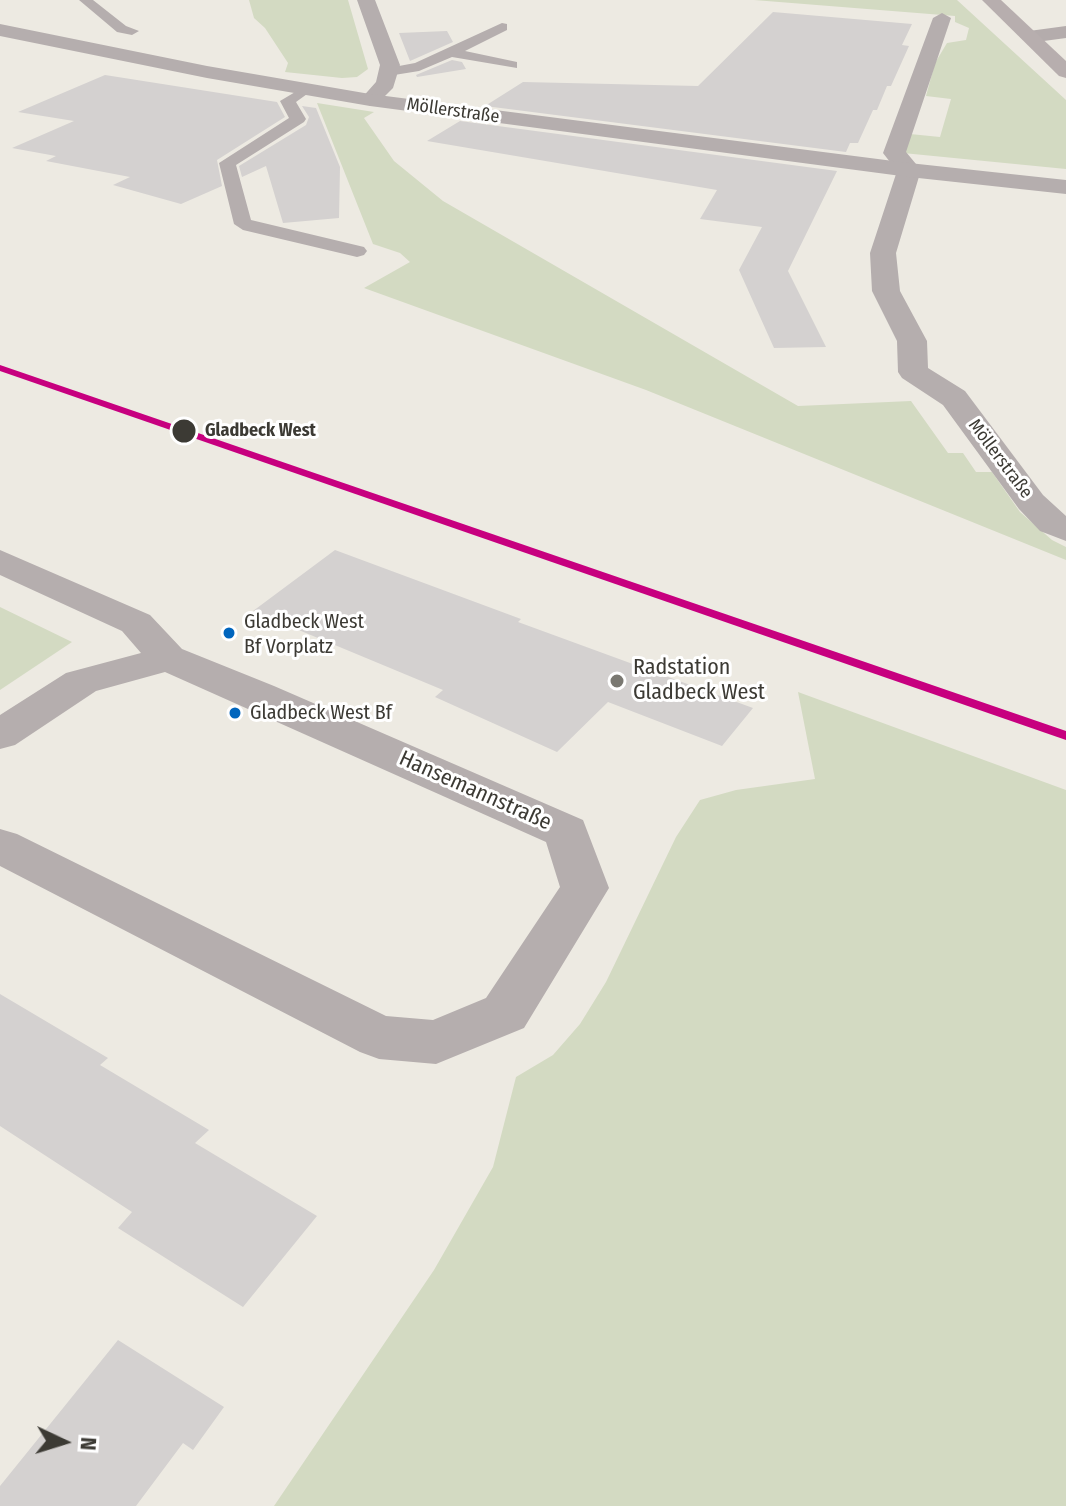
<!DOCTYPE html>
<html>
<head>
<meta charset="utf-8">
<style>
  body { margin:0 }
  #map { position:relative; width:1066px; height:1506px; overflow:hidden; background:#edeae2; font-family:"Fira Sans Condensed",sans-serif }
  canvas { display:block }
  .north { position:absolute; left:24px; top:1402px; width:80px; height:80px; -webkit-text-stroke:6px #fff; paint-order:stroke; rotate:94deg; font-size:22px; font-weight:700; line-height:32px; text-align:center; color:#3c3a34 }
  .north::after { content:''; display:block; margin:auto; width:28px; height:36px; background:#3c3a34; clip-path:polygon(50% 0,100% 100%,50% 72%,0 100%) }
</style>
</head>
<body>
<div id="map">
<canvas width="1066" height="1506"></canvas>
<div class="north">N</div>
</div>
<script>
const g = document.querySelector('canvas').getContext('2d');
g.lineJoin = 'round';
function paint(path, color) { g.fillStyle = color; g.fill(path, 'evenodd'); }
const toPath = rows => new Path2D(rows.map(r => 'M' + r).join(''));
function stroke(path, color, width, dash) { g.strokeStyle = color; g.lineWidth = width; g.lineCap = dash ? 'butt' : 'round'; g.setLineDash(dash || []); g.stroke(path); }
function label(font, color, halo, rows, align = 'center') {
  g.font = font + ' "Fira Sans Condensed",sans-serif'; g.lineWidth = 6; g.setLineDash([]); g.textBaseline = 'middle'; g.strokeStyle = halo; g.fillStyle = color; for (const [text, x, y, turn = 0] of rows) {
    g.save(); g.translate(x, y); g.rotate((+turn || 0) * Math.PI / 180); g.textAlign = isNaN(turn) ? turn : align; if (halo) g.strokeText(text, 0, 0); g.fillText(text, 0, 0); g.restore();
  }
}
const green = toPath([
  [249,0,348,0,368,69,357,77,342,78,285,72,288,63,265,28,254,18],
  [754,0,957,0,1066,100,1066,169,903,153,910,134,940,137,951,99,926,96,935,63,947,43,966,40,969,28,955,22,955,16],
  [317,103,374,112,364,118,394,161,443,201,798,406,911,401,948,453,963,453,976,472,992,472,1020,512,1052,540,1066,547,1066,560,646,390,364,288,410,262,400,253,373,244],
  [0,607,72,642,0,690],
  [798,692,1066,790,1066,1506,274,1506,434,1270,493,1167,516,1077,553,1055,580,1024,606,982,676,837,700,800,736,790,815,779]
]);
const building = toPath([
  [773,12,912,24,902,45,909,46,891,86,887,86,877,110,873,110,858,143,850,143,846,152,485,106,523,82,698,86],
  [447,31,453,42,410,61,399,33],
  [452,60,462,62,466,69,417,77,416,75],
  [105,75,277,102,285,117,217,160,222,186,181,204,113,185,130,177,46,161,56,156,12,148,74,121,18,112],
  [302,106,316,108,340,167,339,218,283,223,266,166,242,177,239,166,306,125,309,117],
  [460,121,837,171,788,271,826,347,774,348,739,270,762,227,700,219,717,190,427,141],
  [335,550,521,619,518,622,753,708,722,746,608,702,557,752,435,697,443,690,253,611],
  [0,994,108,1058,100,1065,209,1130,195,1143,317,1216,243,1307,118,1228,132,1212,0,1126],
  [118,1340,224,1407,193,1450,183,1443,136,1506,0,1506,0,1486]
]);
const service = toPath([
  [79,0,93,0,126,26,139,31,132,35,117,32,79,0],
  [502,23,507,24,507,30,465,51,517,62,517,68,452,57,419,71,388,76,381,72,383,69,415,63,502,23],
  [307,85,314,89,296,102,306,119,304,122,236,165,251,220,364,247,367,251,364,255,357,257,243,230,234,224,219,163,289,118,280,101,307,85]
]);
const minor = toPath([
  [357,0,375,0,400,65,393,88,377,104,370,106,360,100,376,82,380,65,357,0],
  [942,13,951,18,906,152,921,170,896,253,900,291,927,341,928,368,965,391,1043,495,1066,516,1066,541,1040,531,1019,509,943,405,902,378,898,372,897,341,872,291,870,253,897,171,883,153,933,18,942,13],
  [0,550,150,615,182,649,274,686,583,820,609,888,524,1028,436,1064,379,1059,360,1052,0,866,0,829,17,834,386,1016,433,1020,486,998,560,887,546,842,165,672,96,691,15,745,0,749,0,715,66,673,141,653,122,631,0,575,0,550]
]);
const tertiary = toPath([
  [0,24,207,66,370,94,909,163,1066,180,1066,194,909,177,370,106,207,78,0,36,0,24]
]);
const secondary = toPath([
  [1066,26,1066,38,1029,43,1020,37,1029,31,1066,26]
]);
const primary = toPath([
  [982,0,1001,0,1066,61,1066,78,1059,76,982,0]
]);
const rail1 = toPath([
  [0,365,1066,731,1066,740,0,371,0,365]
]);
const markers = [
  [184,431,13,"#3c3a34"],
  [229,633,7,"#0065bd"],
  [617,681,8,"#7a7871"],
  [235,713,7,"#0065bd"]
];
const farStreetnames = [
  ["Möllerstraße",453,111,8],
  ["Möllerstraße",1000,459,53]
];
const farStopnames = [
  ["Gladbeck West",205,431]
];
const busNames = [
  ["Gladbeck West",244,622],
  ["Bf Vorplatz",244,647],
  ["Gladbeck West Bf",250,713]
];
const poiNames = [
  ["Radstation",633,668],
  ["Gladbeck West",633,693]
];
const streetNames = [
  ["Hansemannstraße",475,791,24]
];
paint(green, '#d3dac2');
paint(building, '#d4d1d0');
paint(service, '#b5aeae');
paint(minor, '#b5aeae');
paint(tertiary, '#b5aeae');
paint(secondary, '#b4acac');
paint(primary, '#b7aeae');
paint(rail1, '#c7007f');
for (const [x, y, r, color] of markers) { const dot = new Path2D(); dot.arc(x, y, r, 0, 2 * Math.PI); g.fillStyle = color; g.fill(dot); stroke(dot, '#fff', 3); }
label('18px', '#3c3a34', '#fff', farStreetnames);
label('bold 18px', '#3c3a34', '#fff', farStopnames, 'left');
label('20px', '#3c3a34', '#fff', busNames, 'left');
label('22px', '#3c3a34', '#fff', poiNames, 'left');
label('22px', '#3c3a34', '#fff', streetNames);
</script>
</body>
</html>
